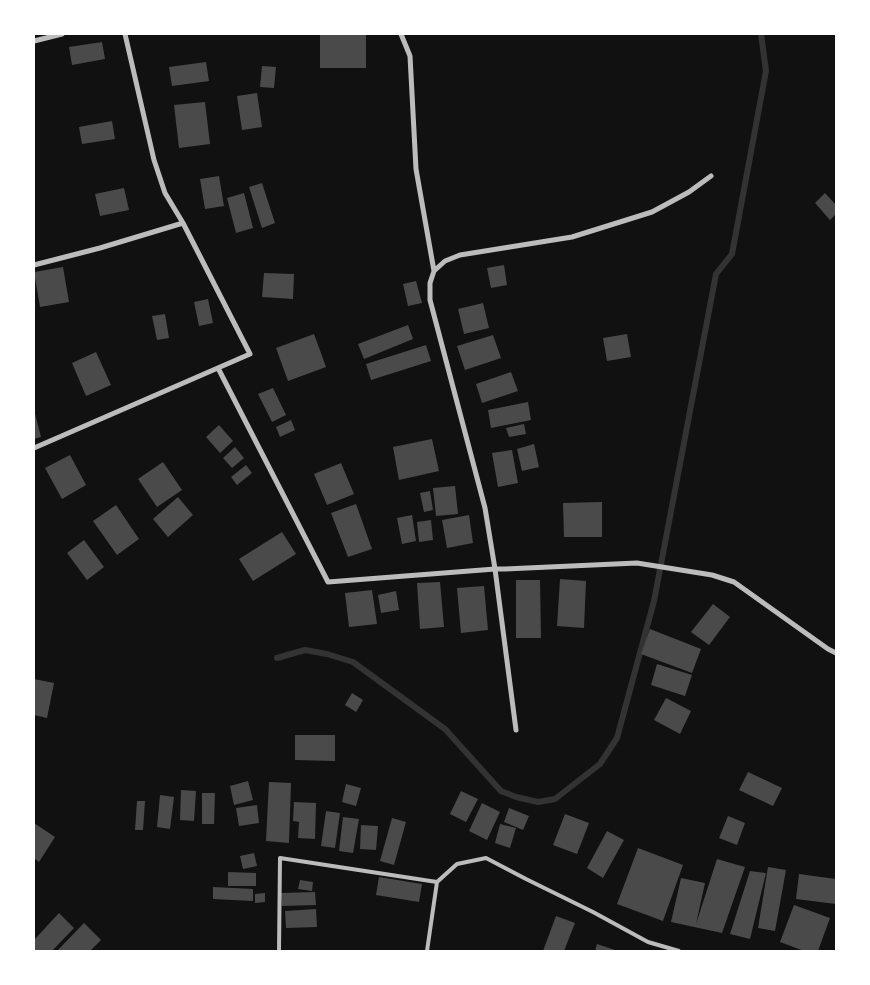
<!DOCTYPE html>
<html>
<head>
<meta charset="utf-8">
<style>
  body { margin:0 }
  #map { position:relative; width:870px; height:985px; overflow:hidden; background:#111; font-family:"Asap Condensed",sans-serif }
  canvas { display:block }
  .frame { position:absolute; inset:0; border:35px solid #fff; pointer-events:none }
</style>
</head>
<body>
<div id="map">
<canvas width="870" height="985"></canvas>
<div class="frame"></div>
</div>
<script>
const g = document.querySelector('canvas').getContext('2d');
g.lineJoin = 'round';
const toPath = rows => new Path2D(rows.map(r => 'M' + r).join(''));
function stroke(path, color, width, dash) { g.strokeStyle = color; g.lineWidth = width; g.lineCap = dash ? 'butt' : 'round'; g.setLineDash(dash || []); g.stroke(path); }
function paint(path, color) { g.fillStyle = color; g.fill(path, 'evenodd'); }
const stream = toPath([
  [277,658,305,650,327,654,353,662,445,729,501,791,516,797,538,802,555,799,600,764,617,738,654,601,716,274,732,254,766,71,761,34]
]);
const building = toPath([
  [320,35,366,35,366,68,320,68],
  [102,42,105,59,72,65,69,47],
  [206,62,209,81,172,86,169,67],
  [262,66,276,67,274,88,260,87],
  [257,93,262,127,242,130,237,96],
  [205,102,210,144,179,148,174,105],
  [112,121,115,139,82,144,79,127],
  [219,176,224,206,205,209,200,179],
  [262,183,275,223,262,228,249,187],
  [124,188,129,210,100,216,95,194],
  [244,193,253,228,236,233,227,198],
  [825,193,836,205,836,214,830,220,815,203],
  [504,265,507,285,491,288,487,268],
  [63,267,69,302,40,307,34,272],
  [264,273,294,274,293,299,262,297],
  [416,281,422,303,408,306,403,284],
  [208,299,213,323,199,326,194,302],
  [483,303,489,328,464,334,458,309],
  [165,314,169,338,157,340,152,316],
  [408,325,413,339,364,359,358,344],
  [314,334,326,367,288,381,276,348],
  [627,334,631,357,607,361,603,338],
  [493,335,501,358,465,370,457,346],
  [426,345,431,361,371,380,366,364],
  [96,352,111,385,86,396,72,363],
  [511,372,518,391,482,403,476,384],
  [273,388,286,415,272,422,258,394],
  [528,402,531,420,491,428,488,410],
  [34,410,41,437,34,439],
  [291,420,295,430,280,437,276,427],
  [524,424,526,434,509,437,506,428],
  [219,425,233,441,220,453,206,437],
  [432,439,439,471,399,480,393,447],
  [534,444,539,467,522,471,517,449],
  [235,447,244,458,232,468,223,458],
  [512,450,518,483,498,487,492,453],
  [70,455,86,485,62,499,45,468],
  [163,462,182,490,157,507,138,479],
  [341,463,354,494,327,505,314,474],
  [246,465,252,473,237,485,231,477],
  [455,486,458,514,436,516,433,488],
  [430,491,433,510,424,512,420,493],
  [178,497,193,515,168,537,153,519],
  [602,502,602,537,564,537,563,503],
  [356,504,372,549,348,557,331,513],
  [116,505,139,539,117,555,93,521],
  [412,515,416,541,402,544,397,518],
  [469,515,473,543,447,548,442,520],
  [431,520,433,540,419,542,417,522],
  [282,532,296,554,253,581,239,559],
  [84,540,104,567,87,580,67,553],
  [560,579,586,581,584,628,557,626],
  [516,580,540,580,541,638,516,638],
  [440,582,444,627,420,629,417,583],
  [484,586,488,630,461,633,457,588],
  [372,590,377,624,349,627,345,593],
  [396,591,399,610,381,613,378,595],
  [713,604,730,617,709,645,691,632],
  [650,629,701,649,692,673,641,654],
  [657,664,692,675,685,696,651,685],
  [34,679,54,683,47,718,34,715],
  [352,693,363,700,356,712,345,705],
  [666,698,691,711,680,734,654,720],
  [295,735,335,735,335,761,295,760],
  [748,772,782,788,773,806,739,790],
  [248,781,253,800,234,805,230,786],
  [269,782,291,783,289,843,266,841],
  [346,784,361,788,356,806,342,802],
  [181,790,196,791,194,821,180,820],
  [461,791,478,799,466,822,450,814],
  [202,793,215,793,214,824,202,824],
  [160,795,174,797,170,829,157,827],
  [137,801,145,801,143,830,135,830],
  [294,802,316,803,315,839,298,838,299,822,293,821],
  [482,803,500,812,487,840,469,831],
  [257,805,259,823,239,826,236,808],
  [509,808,529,816,523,830,504,822],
  [326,811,340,813,335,848,321,846],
  [565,814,589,823,577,854,553,845],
  [728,816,745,823,737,845,719,838],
  [343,817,359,819,353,853,339,851],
  [392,818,406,822,394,865,380,861],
  [34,823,55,837,39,862,34,858],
  [500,824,516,828,510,848,495,843],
  [361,825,378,826,376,850,360,849],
  [607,831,624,840,603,878,587,868],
  [638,848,683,865,663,921,617,904],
  [254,853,257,866,243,869,240,856],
  [717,859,745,867,722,933,671,922,681,878,705,883,696,924],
  [768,867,786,870,775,931,758,928],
  [750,871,766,873,750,939,730,934],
  [228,872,256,873,256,886,228,886],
  [799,874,836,879,836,904,796,899],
  [379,877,422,884,419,902,376,895],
  [300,880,313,882,312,891,298,889],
  [213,887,253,889,253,901,213,899],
  [315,892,316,905,282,906,281,893],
  [265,893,265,902,255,903,255,894],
  [794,905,830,918,818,951,804,951,780,942],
  [316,909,317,927,286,928,285,911],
  [59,913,74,928,52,951,34,951,34,940],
  [556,916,575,923,564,951,543,951],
  [84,923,101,940,90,951,57,951],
  [597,944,618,951,595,951]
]);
const service = toPath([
  [279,951,280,858,437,882],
  [427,951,437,882,457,864,486,858,526,879,593,912,648,942,679,951]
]);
const minor = toPath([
  [401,34,410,56,416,169,434,271],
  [34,41,62,34],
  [34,265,100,248,183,223],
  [218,368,328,582,495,569,505,569,637,563,712,575,734,582,828,649,836,653],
  [34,448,250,354,183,223,165,193,154,160,125,34],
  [516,730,495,569,485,508,430,300,430,283,434,271,445,261,460,255,572,237,652,212,689,192,711,176]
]);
stroke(stream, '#333', 6);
paint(building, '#4a4a4a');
stroke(service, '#bcbcbc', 4);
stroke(minor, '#bcbcbc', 5);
</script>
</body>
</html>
